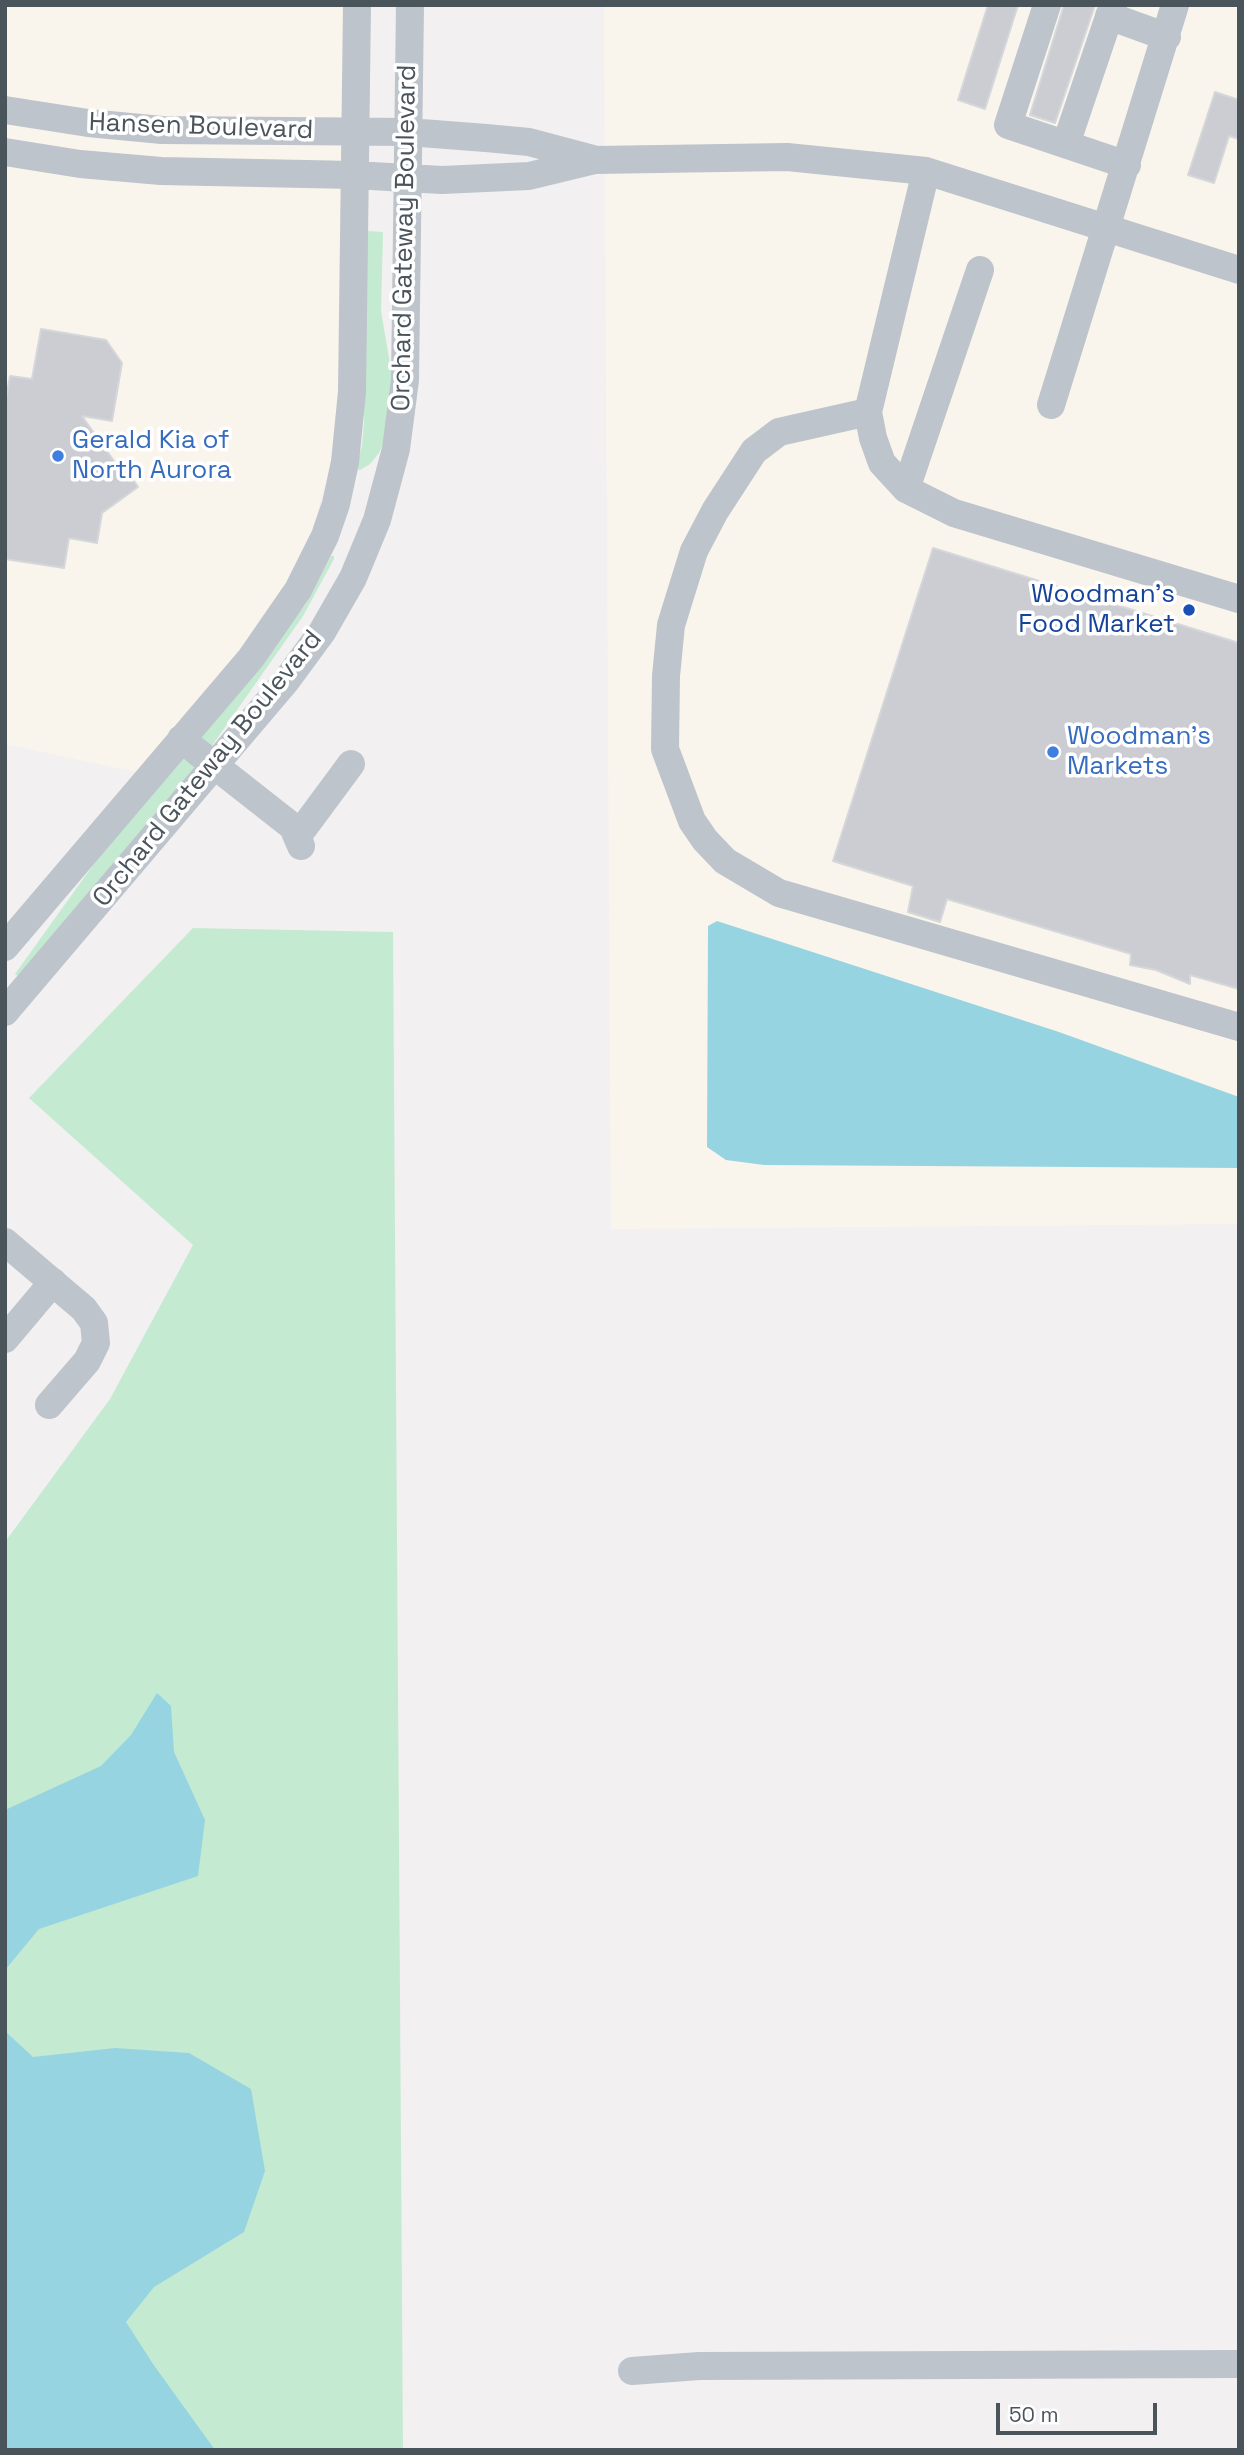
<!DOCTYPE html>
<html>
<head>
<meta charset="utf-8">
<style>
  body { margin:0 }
  #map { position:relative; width:1244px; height:2455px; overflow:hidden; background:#f2f0f0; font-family:"Space Grotesk",sans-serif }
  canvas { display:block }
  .frame { position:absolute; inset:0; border:7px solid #4a545b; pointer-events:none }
  .scale { position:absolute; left:996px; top:2403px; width:161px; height:32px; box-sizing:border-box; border:4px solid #4a545b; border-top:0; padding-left:9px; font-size:21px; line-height:24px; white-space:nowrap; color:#4a545b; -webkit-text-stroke:5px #fff; paint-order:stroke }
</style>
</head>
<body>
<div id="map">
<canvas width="1244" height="2455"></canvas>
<div class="frame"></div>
<div class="scale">50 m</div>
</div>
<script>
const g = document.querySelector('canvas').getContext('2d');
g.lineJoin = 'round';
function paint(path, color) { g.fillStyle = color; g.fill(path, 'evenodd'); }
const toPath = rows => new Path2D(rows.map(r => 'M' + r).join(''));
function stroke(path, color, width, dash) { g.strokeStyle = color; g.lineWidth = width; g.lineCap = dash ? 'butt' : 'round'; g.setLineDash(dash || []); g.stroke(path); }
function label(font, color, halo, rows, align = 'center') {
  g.font = font + ' "Space Grotesk",sans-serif'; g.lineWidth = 7; g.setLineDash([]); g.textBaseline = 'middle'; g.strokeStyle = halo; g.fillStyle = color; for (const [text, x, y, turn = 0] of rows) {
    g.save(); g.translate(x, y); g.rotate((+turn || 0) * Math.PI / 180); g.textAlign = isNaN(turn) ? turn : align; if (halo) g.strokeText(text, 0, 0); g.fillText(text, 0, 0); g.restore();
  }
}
const commercial = toPath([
  [5,5,345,5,339,422,332,461,309,541,293,576,247,644,137,772,5,744],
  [604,5,1239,5,1239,1224,611,1229]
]);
const green = toPath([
  [366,231,383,232,381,311,392,376,385,440,379,453,370,464,360,470,356,468,362,446,364,422],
  [331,556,334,556,334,559,303,616,211,747,201,737,306,604],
  [182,758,195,767,18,976,15,974,96,861],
  [193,928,393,932,403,2450,5,2450,5,1542,110,1399,193,1245,29,1098]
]);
const water = toPath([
  [717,921,1059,1032,1239,1097,1239,1168,764,1165,726,1160,707,1147,708,926],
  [157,1693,171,1706,174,1752,205,1820,198,1876,39,1929,5,1970,5,1810,101,1766,131,1735],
  [5,2031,33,2057,115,2048,189,2053,251,2089,265,2171,244,2232,154,2287,126,2322,153,2364,215,2450,5,2450]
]);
const building = toPath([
  [988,5,1018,5,985,109,958,100,988,5],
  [1064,5,1095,5,1055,123,1030,115,1064,5],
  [1215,92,1239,100,1239,139,1229,136,1214,183,1188,175,1215,92],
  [41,329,106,340,122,363,112,421,82,416,119,468,123,465,138,487,102,513,97,543,69,538,64,568,5,559,5,404,10,376,32,379,41,329],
  [933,548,1239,643,1239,989,1190,975,1190,984,1156,970,1130,965,1131,954,947,899,940,922,908,912,913,886,833,861,933,548]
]);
const minor = toPath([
  [1047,5,1008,125,1127,165],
  [1109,16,1167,37],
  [5,110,88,123,162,130,408,132,486,138,529,142,593,159],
  [1066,144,1113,5],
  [5,152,80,164,161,171,354,175,442,180,529,176,595,160,787,157,926,171,1239,270],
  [926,171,868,412,873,438,882,463,906,489,954,513,1239,599],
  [1051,405,1175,5],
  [868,412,779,432,754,451,715,511,694,551,671,625,666,676,665,749,692,821,705,840,725,861,779,893,1239,1027],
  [906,489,980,270],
  [181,739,293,827,301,846],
  [297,837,351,764],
  [5,947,251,658,298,590,325,536,336,504,345,462,352,392,357,5],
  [5,1012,286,681,322,632,353,578,377,520,396,449,405,380,410,5],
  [5,1242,84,1309,94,1323,96,1343,87,1361,49,1405],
  [5,1339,53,1282],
  [632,2371,699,2366,1239,2364]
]);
const markers = [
  [58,456,7,"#3f7fe0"],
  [1189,610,7,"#1a4fb4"],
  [1053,752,7,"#3f7fe0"]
];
const streetNames = [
  ["Hansen Boulevard",201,127,2],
  ["Orchard Gateway Boulevard",405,238,-89],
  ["Orchard Gateway Boulevard",208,769,-51]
];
const shopNames = [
  ["Gerald Kia of",72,441],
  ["North Aurora",72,471],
  ["Woodman's",1067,737],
  ["Markets",1067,767]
];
const transitNames = [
  ["Woodman's",1175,595],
  ["Food Market",1175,625]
];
paint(commercial, '#faf5ec');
paint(green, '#c4ead1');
paint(water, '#97d4e1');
paint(building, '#cbcdd2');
stroke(building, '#d5d7da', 2);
stroke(minor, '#bdc4cb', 28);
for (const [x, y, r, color] of markers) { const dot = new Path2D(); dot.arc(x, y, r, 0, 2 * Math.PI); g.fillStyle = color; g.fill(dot); stroke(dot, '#fff', 2.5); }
label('26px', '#4a545b', '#fff', streetNames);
label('26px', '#366cbe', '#fff', shopNames, 'left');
label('26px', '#164399', '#fff', transitNames, 'right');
</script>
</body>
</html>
